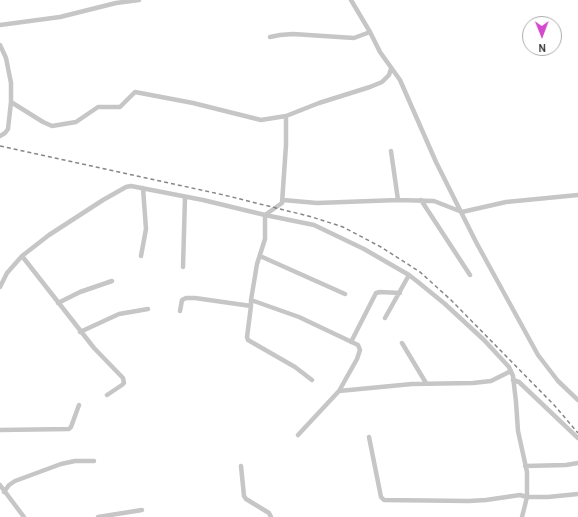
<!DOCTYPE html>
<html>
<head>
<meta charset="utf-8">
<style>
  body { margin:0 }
  #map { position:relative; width:578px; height:517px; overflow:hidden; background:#fff; font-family:Karla,sans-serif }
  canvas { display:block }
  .north { position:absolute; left:522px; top:16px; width:40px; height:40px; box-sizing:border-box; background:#fff; border:1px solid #adadad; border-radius:50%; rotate:179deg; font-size:11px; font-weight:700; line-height:16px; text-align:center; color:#323232 }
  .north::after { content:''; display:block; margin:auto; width:14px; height:18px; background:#d448cd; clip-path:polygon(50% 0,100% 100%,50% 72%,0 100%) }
</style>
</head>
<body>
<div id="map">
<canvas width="578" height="517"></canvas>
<div class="north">N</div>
</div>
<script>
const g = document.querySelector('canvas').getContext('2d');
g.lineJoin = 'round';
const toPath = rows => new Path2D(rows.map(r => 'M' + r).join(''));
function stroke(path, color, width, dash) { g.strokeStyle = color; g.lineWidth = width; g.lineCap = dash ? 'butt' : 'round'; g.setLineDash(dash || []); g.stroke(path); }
const minor = toPath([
  [351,0,370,32,380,52,400,80,436,162,476,242,538,355,558,381,578,400],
  [0,25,60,17,116,3,139,0],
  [270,37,280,35,293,34,354,38,370,32],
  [0,45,6,58,11,83,11,102,8,129,5,133,0,136],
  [11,102,43,122,52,126,76,122,98,107,120,107,135,92,193,103,261,120,286,116,319,103,370,87,382,82,389,75,391,69],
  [286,116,286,145,282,203,265,215,265,239,257,264,251,300,251,306,247,337,248,340,295,367,312,380],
  [391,151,398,200],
  [283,200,317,203,398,200,434,201,462,212,506,202,578,195],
  [421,200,470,275],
  [22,256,94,348,123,378,124,383,122,385,107,395],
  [141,256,146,229,143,188],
  [260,256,345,294],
  [183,267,185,197],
  [0,287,7,273,22,256,49,235,103,200,126,187,131,186,203,200,265,215,314,225,364,249,409,275,418,282,445,304,484,340,509,367,513,376,516,402,518,431,527,472,527,497,522,517],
  [251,300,299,317,358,345,360,350,357,359,339,391],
  [58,303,80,292,112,281],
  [180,311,182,300,186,298,195,298,251,306],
  [385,318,409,275],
  [80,332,119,314,148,309],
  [351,342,376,293,380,292,400,293],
  [402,343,426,383],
  [513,380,519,382,578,438],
  [0,430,69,429,71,427,79,405],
  [298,435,339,391,412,384,473,383,491,381,511,371],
  [369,437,381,497,384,500,469,501,486,500,520,495,527,497,548,497,578,494],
  [241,466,244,496,246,499,269,513,271,517],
  [525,466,566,465,578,463],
  [0,485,24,517],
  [4,492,9,485,15,481,61,464,75,461,94,461],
  [98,517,142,510]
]);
const rail = toPath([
  [0,146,224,195,312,217,343,227,381,247,420,272,451,300,555,406,578,433]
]);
stroke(minor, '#c6c6c6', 4.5);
stroke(rail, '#878787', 1.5, [4, 3]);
</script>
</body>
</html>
